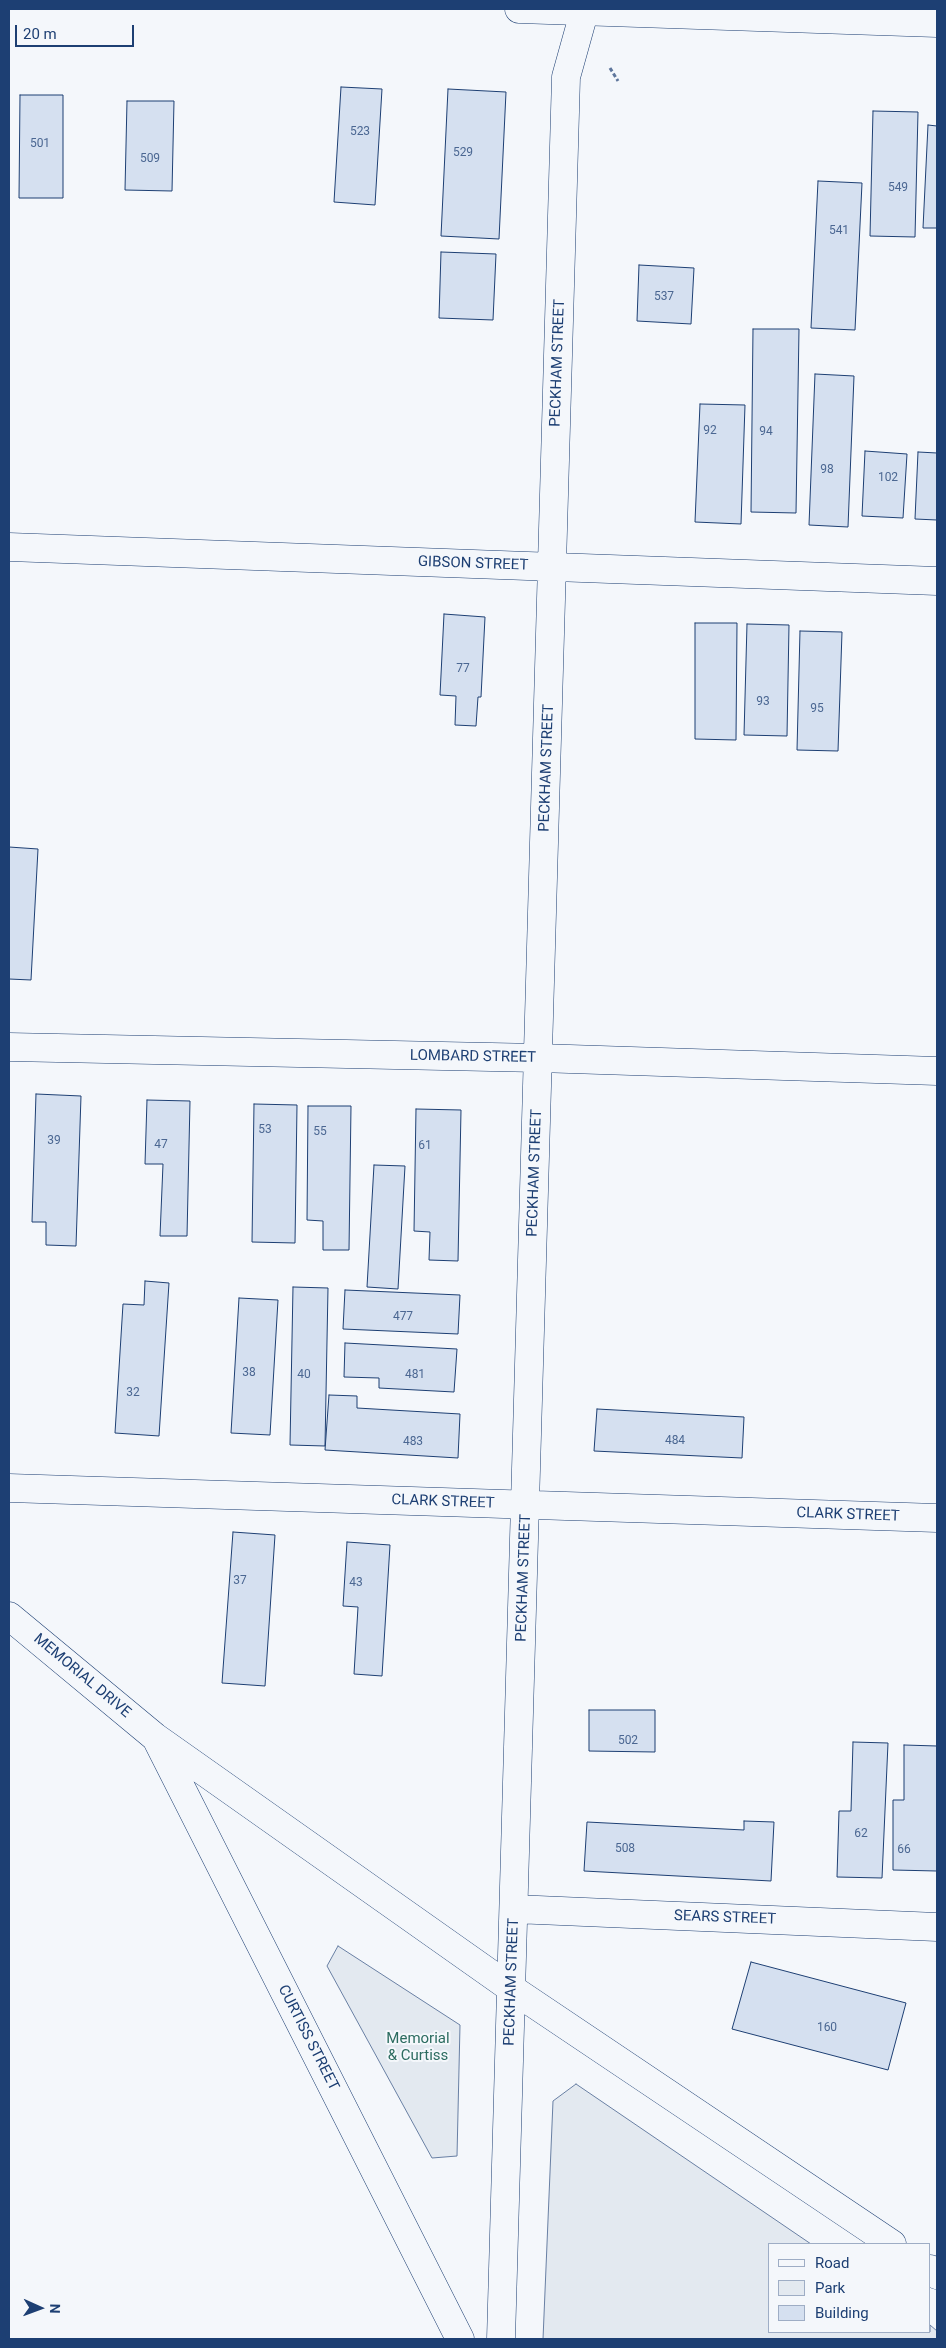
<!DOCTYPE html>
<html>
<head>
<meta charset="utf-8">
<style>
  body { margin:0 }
  #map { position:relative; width:946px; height:2348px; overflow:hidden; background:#f4f7fb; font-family:Roboto,sans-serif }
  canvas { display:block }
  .frame { position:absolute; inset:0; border:10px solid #1d3f73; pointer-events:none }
  .legend { position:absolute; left:768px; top:2243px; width:162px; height:90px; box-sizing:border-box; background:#f4f7fb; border:1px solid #9eadc5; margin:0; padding:6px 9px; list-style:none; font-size:15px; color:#1d3f73 }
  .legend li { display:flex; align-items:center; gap:10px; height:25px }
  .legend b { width:25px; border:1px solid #9eadc5 }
  .north { position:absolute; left:15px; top:2283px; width:50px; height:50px; -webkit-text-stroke:4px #f4f7fb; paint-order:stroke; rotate:92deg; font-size:14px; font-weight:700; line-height:20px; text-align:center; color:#1d3f73 }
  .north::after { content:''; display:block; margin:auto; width:18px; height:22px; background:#1d3f73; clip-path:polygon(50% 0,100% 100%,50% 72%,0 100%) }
  .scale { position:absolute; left:15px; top:25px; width:119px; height:22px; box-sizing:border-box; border:2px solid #1d3f73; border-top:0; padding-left:6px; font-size:15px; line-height:18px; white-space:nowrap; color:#1d3f73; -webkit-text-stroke:4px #f4f7fb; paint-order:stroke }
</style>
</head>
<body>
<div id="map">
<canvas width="946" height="2348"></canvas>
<div class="frame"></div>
<ul class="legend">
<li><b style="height:6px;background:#f4f7fb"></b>Road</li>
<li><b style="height:14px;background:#e3e9f0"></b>Park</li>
<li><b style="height:14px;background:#d5e0f0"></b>Building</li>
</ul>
<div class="north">N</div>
<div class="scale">20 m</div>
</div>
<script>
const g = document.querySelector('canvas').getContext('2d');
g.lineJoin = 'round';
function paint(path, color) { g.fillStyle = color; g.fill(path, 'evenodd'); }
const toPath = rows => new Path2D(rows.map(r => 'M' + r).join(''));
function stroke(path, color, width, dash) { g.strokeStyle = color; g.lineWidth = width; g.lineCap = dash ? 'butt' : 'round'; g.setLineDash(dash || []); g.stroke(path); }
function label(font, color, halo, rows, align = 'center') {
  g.font = font + ' Roboto,sans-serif'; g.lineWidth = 4; g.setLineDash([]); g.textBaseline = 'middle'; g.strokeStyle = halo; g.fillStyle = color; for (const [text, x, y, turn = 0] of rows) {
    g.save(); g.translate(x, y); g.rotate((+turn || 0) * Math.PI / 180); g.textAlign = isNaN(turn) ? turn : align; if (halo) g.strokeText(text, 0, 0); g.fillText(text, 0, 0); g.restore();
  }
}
const green = toPath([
  [338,1946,460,2025,457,2156,432,2158,327,1966,338,1946],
  [576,2084,811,2244,770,2244,770,2332,930,2332,930,2325,937,2331,937,2339,543,2339,553,2101,576,2084]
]);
const building = toPath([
  [341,87,382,89,375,205,334,202,341,87],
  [448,89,506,92,499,239,441,236,448,89],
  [20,95,63,95,63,198,19,198,20,95],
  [127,101,174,101,172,191,125,190,127,101],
  [873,111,918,112,915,237,870,236,873,111],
  [928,125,937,126,937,228,923,228,928,125],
  [818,181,862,183,855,330,811,328,818,181],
  [441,252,496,254,493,320,439,318,441,252],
  [639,265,694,268,691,324,637,321,639,265],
  [753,329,799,329,796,513,751,512,753,329],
  [815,374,854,376,848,527,809,525,815,374],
  [700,404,745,405,741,524,695,522,700,404],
  [865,451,907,454,903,518,862,516,865,451],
  [918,452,937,453,937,520,915,519,918,452],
  [444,614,485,617,481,697,478,697,476,726,455,725,456,696,440,695,444,614],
  [695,623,737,623,736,740,695,739,695,623],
  [747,624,789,625,787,736,744,735,747,624],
  [800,631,842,632,838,751,797,750,800,631],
  [9,847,38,849,31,980,9,979,9,847],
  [36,1094,81,1096,76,1246,46,1245,46,1222,32,1222,36,1094],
  [147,1100,190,1101,187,1236,160,1236,163,1164,145,1164,147,1100],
  [254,1104,297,1105,295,1243,252,1242,254,1104],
  [308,1106,351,1106,349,1250,323,1250,323,1221,307,1220,308,1106],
  [416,1109,461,1110,458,1261,429,1260,430,1232,414,1231,416,1109],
  [374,1165,405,1166,398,1289,367,1287,374,1165],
  [145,1281,169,1283,159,1436,115,1433,123,1304,144,1305,145,1281],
  [293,1287,328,1288,325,1446,290,1445,293,1287],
  [345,1290,460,1295,458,1334,343,1329,345,1290],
  [239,1298,278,1300,270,1435,231,1433,239,1298],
  [345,1343,457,1349,454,1392,379,1388,379,1378,344,1377,345,1343],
  [329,1395,357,1396,357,1408,460,1414,458,1458,325,1450,329,1395],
  [597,1409,744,1417,742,1458,594,1451,597,1409],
  [233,1532,275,1535,265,1686,222,1683,233,1532],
  [347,1542,390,1545,382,1676,354,1674,358,1607,343,1606,347,1542],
  [589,1710,655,1710,655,1752,589,1751,589,1710],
  [853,1742,888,1743,882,1878,837,1877,839,1811,851,1811,853,1742],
  [904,1745,937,1746,937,1871,893,1870,893,1800,904,1800,904,1745],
  [744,1821,774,1822,771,1881,584,1871,587,1822,744,1830,744,1821],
  [751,1962,906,2003,888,2070,732,2029,751,1962]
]);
const path = toPath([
  [610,68,618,81]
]);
const street = toPath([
  [9,547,937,581],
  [9,1047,539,1058,937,1071],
  [9,1488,937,1518],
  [9,1616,155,1737,512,1989,892,2244],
  [157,1740,460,2339],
  [514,1909,937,1927],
  [930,2269,937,2275],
  [501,2339,566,77,585,9]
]);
const secondary = toPath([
  [519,9,937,23]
]);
const numberNames = [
  ["523",360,132],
  ["501",40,144],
  ["529",463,153],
  ["509",150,159],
  ["549",898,188],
  ["541",839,231],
  ["537",664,297],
  ["92",710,431],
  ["94",766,432],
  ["98",827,470],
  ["102",888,478],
  ["77",463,669],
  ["93",763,702],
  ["95",817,709],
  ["53",265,1130],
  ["55",320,1132],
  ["39",54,1141],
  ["47",161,1145],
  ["61",425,1146],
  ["477",403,1317],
  ["38",249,1373],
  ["40",304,1375],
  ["481",415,1375],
  ["32",133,1393],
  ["484",675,1441],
  ["483",413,1442],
  ["37",240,1581],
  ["43",356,1583],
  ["502",628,1741],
  ["62",861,1834],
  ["508",625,1849],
  ["66",904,1850],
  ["160",827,2028]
];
const streetNames = [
  ["PECKHAM STREET",558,363,-88],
  ["GIBSON STREET",473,564,2],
  ["PECKHAM STREET",547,768,-88],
  ["LOMBARD STREET",473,1057,1],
  ["PECKHAM STREET",535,1173,-88],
  ["CLARK STREET",443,1502,2],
  ["CLARK STREET",848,1515,2],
  ["PECKHAM STREET",524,1578,-88],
  ["MEMORIAL DRIVE",82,1676,40],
  ["SEARS STREET",725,1918,2],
  ["PECKHAM STREET",512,1982,-88],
  ["CURTISS STREET",308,2038,63]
];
const parkNames = [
  ["Memorial",418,2039],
  ["& Curtiss",418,2056]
];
paint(green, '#e3e9f0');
stroke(green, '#687fa3', 1);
paint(building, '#d5e0f0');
stroke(building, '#1d3f73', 1);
stroke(street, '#1d3f73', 29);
stroke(secondary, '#1d3f73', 29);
stroke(path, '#5e769c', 3, [4, 2.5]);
stroke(street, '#f4f7fb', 28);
stroke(secondary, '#f4f7fb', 28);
label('12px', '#4b6792', null, numberNames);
label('15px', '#1d3f73', '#f4f7fb', streetNames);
label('15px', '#2c6c60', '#f4f7fb', parkNames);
</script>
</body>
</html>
